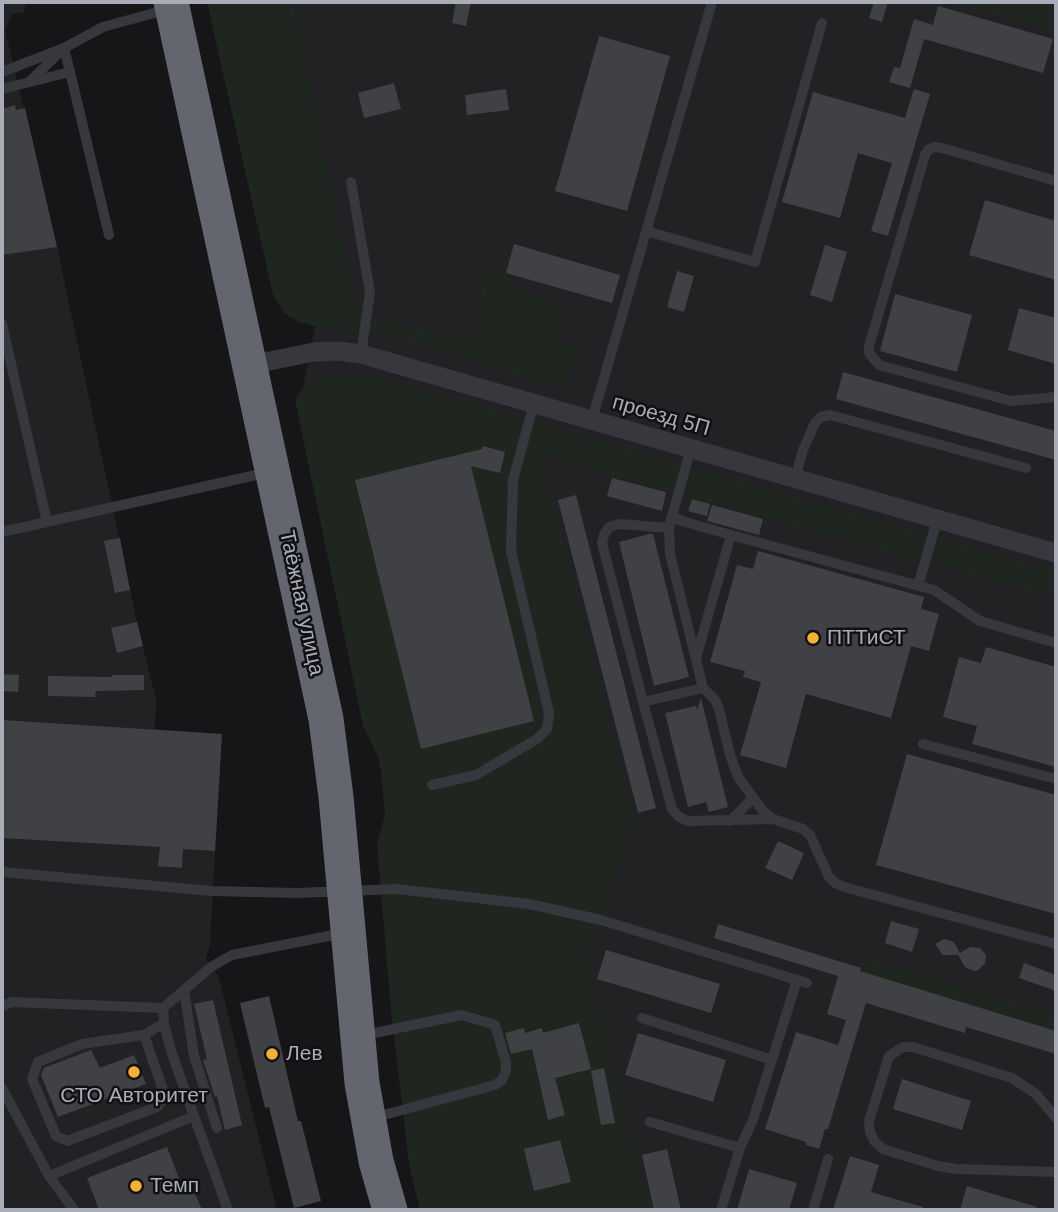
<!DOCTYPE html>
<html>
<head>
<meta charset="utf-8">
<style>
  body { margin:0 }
  #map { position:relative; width:1058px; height:1212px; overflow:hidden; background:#161618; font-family:Helvetica,sans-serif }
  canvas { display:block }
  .frame { position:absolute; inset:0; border:4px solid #a8adb8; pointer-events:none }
</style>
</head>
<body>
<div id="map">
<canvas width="1058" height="1212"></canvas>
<div class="frame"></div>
</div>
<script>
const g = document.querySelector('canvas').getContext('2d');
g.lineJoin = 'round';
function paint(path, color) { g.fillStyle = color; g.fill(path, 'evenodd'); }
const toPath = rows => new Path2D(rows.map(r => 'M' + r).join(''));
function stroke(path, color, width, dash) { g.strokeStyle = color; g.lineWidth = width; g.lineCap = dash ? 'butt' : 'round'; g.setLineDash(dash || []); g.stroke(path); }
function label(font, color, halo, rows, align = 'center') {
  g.font = font + ' Helvetica,sans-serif'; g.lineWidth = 5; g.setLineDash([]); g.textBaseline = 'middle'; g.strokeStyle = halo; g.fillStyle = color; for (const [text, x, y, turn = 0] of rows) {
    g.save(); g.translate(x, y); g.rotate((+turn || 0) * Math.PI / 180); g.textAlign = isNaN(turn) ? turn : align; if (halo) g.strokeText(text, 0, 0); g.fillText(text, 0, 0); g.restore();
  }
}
const built = toPath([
  [2,2,27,2,24,12,12,14,5,30,57,247,137,622,156,700,155,729,222,734,210,945,206,959,219,978,277,1210,2,1210],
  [255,2,1056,2,1056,1210,493,1210,393,828,301,397,320,301]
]);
const green = toPath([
  [207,2,293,2,356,309,374,319,477,342,484,267,506,273,516,291,565,305,556,341,575,347,564,389,393,337,316,327,299,322,284,313,273,295],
  [953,2,1056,2,1056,32],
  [342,374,374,377,395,382,1056,572,1056,598,541,456,637,833,628,829,596,937,583,940,650,1210,420,1210,409,1164,391,1011,377,844,385,815,380,761,363,726,295,400,301,390,311,382,321,377],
  [864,958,1056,1014,1056,1031,861,972]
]);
const building = toPath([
  [456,2,471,2,466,26,452,23],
  [874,2,888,2,882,22,869,18],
  [938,6,1053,39,1043,73,924,39,910,88,889,82,894,67,900,68,914,19,933,25],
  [599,36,670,56,627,211,555,191],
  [394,83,401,109,364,118,358,93],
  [506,89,509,110,467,115,465,95],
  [914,89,930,94,888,236,871,231,892,163,858,153,840,218,782,202,813,92,905,118],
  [15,105,16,110,25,108,57,247,2,255,2,109],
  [985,200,1056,221,1056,280,969,255],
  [514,244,620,275,612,303,506,273],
  [825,245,847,252,832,302,810,295],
  [677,271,694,276,684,312,667,307],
  [895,294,972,315,957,372,880,351],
  [1019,308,1056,318,1056,364,1008,350],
  [843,372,1056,431,1056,460,836,399],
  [483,446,505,452,500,473,471,466,534,721,421,749,355,480,482,449],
  [612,478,666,492,662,511,607,496],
  [576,495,656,808,638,813,558,500],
  [692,499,710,504,707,516,688,511],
  [712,505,763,519,759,535,707,521],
  [649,534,653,534,689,677,654,686,619,542],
  [120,538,130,590,115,593,104,541],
  [758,551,924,597,921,609,939,614,929,651,911,646,891,718,806,694,786,768,740,755,761,682,743,677,745,671,710,662,737,565,753,569],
  [137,622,143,646,117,653,111,628],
  [986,647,1056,667,1056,767,972,744,977,726,943,717,959,657,981,663],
  [2,674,19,675,18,692,2,691],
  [111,675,144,675,144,690,96,691,95,697,48,696,48,676,112,677],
  [701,698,728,807,709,812,706,802,688,807,665,713,696,706,697,710],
  [2,720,222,734,215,851,183,849,182,868,158,866,160,847,2,838],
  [907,754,1056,795,1056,914,876,865],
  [778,841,804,853,792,880,765,868],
  [891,921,919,929,912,952,885,943],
  [718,924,861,968,860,971,1056,1031,1056,1054,966,1027,965,1033,866,1003,828,1129,825,1129,819,1149,806,1145,806,1142,765,1129,796,1032,838,1045,846,1020,827,1014,838,976,714,938],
  [944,939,954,942,960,953,970,947,980,948,986,955,985,964,978,970,974,971,965,967,958,955,943,955,935,944],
  [606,950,720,984,711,1013,597,979],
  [1024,963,1056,975,1056,991,1019,978],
  [269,996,298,1121,301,1121,321,1201,294,1208,269,1107,265,1108,240,1003],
  [213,1000,242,1125,225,1130,217,1096,215,1097,203,1060,207,1059,194,1004],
  [579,1023,591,1069,555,1078,565,1115,548,1120,532,1049,511,1054,505,1033,524,1028,525,1033,542,1028,543,1033],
  [638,1033,726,1060,713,1102,625,1075],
  [91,1050,100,1068,134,1055,146,1084,58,1117,41,1075,44,1068],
  [604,1068,615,1123,601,1125,591,1071],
  [902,1079,971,1101,962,1130,893,1109],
  [560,1140,571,1182,534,1191,524,1149],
  [167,1147,185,1194,194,1191,202,1210,99,1210,87,1178],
  [667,1149,681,1210,654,1210,642,1155],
  [850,1156,879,1165,871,1192,923,1207,922,1210,833,1210],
  [749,1169,797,1183,789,1210,737,1210],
  [967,1186,1037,1207,1036,1210,960,1210]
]);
const lane = toPath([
  [2,72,64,48],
  [70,72,109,235],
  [29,82,56,56],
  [2,89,70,72,64,48,103,27,165,10],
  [1056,181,942,148,934,147,928,150,925,155,869,346,869,353,879,365,1011,401,1056,397],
  [351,182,370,292,361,354],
  [646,231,755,262,822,23],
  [2,324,47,522],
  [592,420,712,2],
  [691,448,672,516,682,521,731,535,934,590,980,621,1056,643],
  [795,478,803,450,815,423,821,417,830,415,1026,468],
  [672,516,669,528,670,554,703,688,715,700,719,709,730,755,738,777,763,811,773,819,803,829,810,835,829,877,835,883,844,887,1056,944],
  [2,532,265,473],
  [918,586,937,520],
  [696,658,731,535],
  [703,688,643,702,672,809,679,817,688,821,773,819],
  [643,702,602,543,604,535,609,527,620,524,669,528],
  [923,744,1056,779],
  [432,785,476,775,537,739,547,729,549,713,511,551,513,480,534,403],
  [730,821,752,799],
  [2,872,212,891,297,893,397,889,529,904,601,920,807,983],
  [184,990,194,1056,217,1128],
  [2,1006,12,1002,163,1008,211,967,232,955,344,933],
  [642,1018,772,1060],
  [144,1035,163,1090,163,1100,157,1107,67,1141,56,1136,32,1079,38,1062,82,1044,144,1035,164,1023],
  [364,1035,462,1015,495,1025,506,1062,506,1070,502,1080,495,1085,376,1117],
  [2,1088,49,1176,74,1210],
  [194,1116,228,1210],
  [1056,1118,1036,1094,1012,1078,913,1047,903,1047,889,1056,869,1121,870,1132,875,1142,883,1149,938,1166,957,1169,1056,1172],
  [650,1122,740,1148],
  [49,1176,194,1116,171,1051,164,1023,163,1008],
  [721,1210,740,1148,753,1120,797,980],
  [813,1210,828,1159]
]);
const street = toPath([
  [250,365,314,352,339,351,361,354,1056,553]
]);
const highway = toPath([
  [171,2,326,719,336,797,362,1083,376,1161,390,1210]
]);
const markers = [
  [813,638,7,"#f2b134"],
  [272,1054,7,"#f2b134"],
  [134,1072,7,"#f2b134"],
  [136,1186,7,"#f2b134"]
];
const streetNames = [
  ["проезд 5П",661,416,16],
  ["Таёжная улица",301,603,78]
];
const poiNames = [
  ["ПТТиСТ",827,638],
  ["Лев",286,1054],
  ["СТО Авторитет",134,1096,"center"],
  ["Темп",150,1186]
];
paint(built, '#222225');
paint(green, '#1e261f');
paint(building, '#404145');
stroke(lane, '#37383d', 10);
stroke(street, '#37383d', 19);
stroke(highway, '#63666e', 35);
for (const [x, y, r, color] of markers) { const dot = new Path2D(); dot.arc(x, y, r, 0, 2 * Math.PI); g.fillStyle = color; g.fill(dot); stroke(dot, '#111113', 2.5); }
label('21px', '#a8adb8', '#111113', streetNames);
label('21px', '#a8adb8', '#111113', poiNames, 'left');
</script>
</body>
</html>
